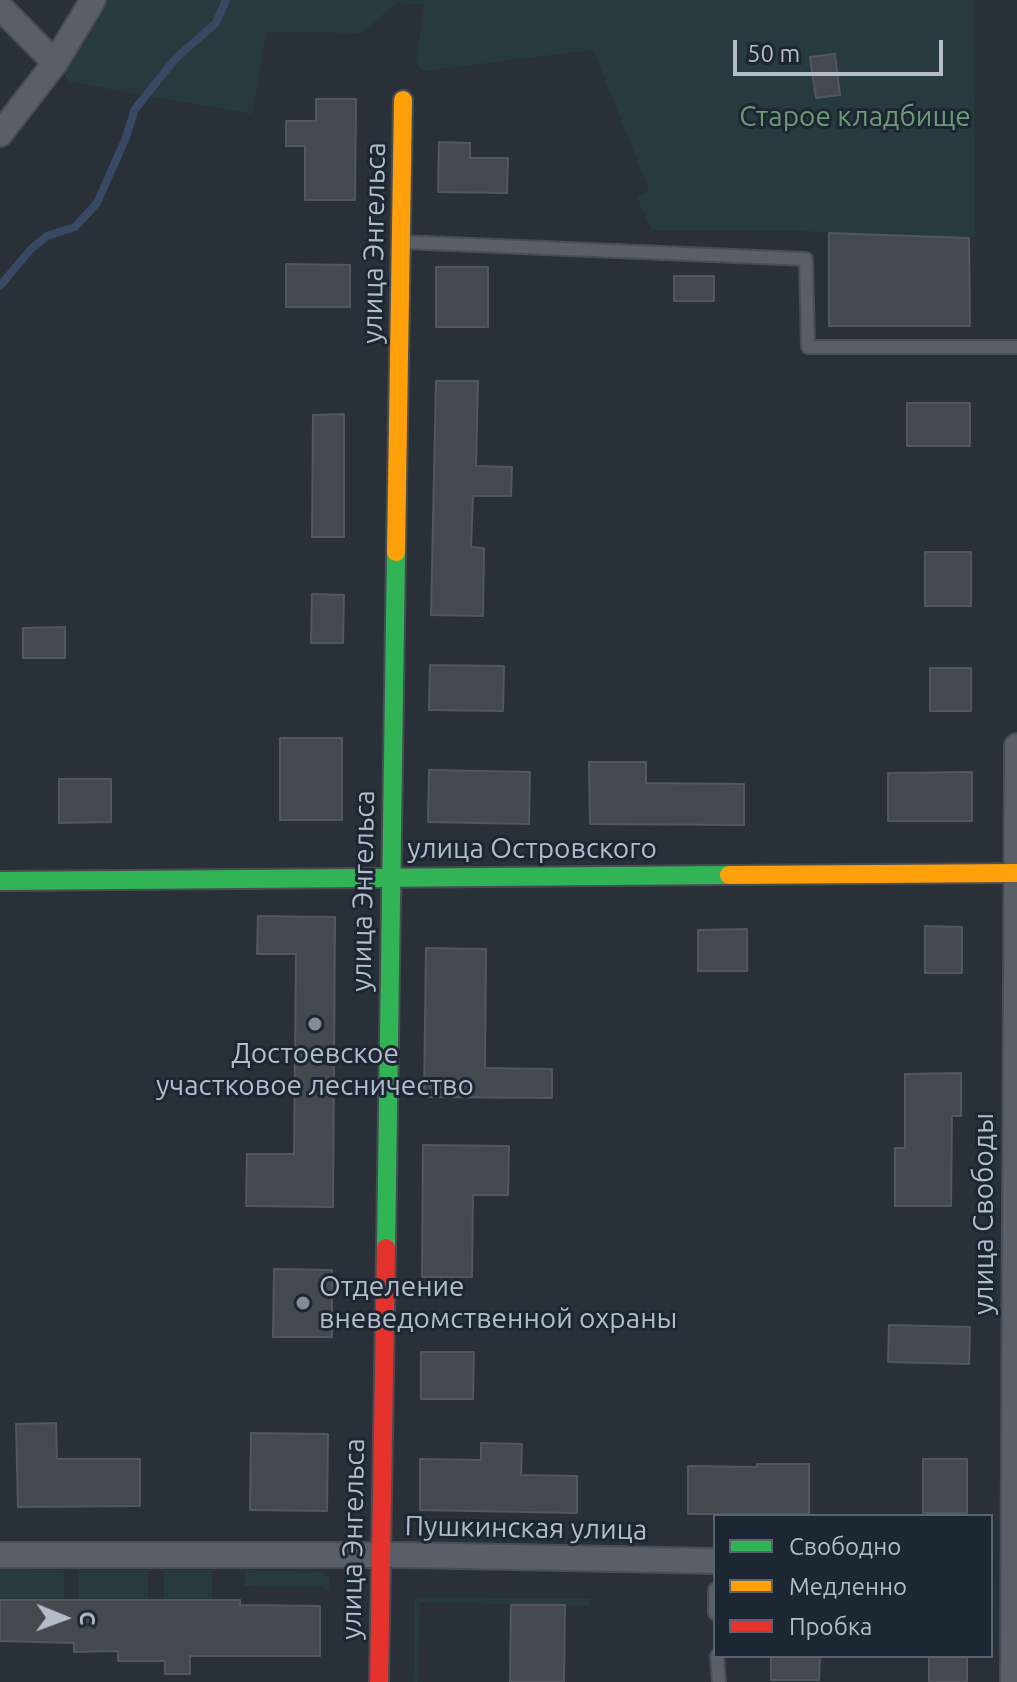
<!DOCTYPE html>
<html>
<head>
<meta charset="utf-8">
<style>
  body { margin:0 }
  #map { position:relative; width:1017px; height:1682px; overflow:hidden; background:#2a3038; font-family:Ubuntu,sans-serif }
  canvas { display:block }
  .legend { position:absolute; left:713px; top:1514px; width:280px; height:144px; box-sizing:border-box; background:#1d2633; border:2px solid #59626f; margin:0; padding:10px 14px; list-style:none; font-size:24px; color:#b4bcc9 }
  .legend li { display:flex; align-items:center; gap:16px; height:40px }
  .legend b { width:40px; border:2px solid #59626f }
  .north { position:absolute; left:24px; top:1578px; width:80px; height:80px; -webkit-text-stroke:6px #1d2633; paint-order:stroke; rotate:91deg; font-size:22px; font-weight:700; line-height:32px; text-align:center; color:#b4bcc9 }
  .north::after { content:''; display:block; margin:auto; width:28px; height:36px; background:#b4bcc9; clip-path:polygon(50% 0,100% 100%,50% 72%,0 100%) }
  .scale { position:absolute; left:733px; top:40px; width:210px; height:36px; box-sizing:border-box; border:4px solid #b4bcc9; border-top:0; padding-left:10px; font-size:24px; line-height:28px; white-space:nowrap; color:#b4bcc9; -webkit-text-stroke:6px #1d2633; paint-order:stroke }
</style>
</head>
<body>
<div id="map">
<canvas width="1017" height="1682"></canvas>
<ul class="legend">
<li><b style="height:10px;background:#30b455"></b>Свободно</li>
<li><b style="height:10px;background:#ff9f0a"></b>Медленно</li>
<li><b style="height:10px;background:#e5322d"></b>Пробка</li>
</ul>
<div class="north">С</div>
<div class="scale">50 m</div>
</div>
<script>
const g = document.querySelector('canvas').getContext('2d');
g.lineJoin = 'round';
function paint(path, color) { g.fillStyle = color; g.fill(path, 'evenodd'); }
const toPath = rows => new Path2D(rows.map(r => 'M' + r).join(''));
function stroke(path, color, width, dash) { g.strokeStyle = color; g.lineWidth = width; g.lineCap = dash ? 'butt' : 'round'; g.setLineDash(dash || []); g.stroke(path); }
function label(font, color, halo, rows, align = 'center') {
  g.font = font + ' Ubuntu,sans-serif'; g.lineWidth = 6; g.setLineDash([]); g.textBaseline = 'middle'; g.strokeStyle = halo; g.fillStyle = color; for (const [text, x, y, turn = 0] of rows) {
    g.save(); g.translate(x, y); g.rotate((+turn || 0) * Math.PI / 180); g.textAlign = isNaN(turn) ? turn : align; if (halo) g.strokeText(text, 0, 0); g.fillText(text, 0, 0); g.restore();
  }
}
const green = toPath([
  [93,0,974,0,975,238,798,231,652,230,637,198,649,190,593,50,424,71,416,63,424,5,397,3,361,33,266,32,252,114,70,82,55,63],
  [0,1569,64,1570,64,1601,0,1600],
  [79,1570,148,1570,148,1601,79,1601],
  [164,1570,212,1570,212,1600,164,1601],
  [245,1570,319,1572,329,1577,329,1588,326,1591,325,1587,244,1586],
  [415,1597,590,1599,589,1606,420,1602,418,1682,414,1682]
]);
const stream = toPath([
  [0,286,31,249,47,236,75,227,97,203,125,140,135,109,176,58,216,23,226,0]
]);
const building = toPath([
  [835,54,840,95,816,98,810,57,835,54],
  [316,99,356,99,355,200,305,200,305,146,286,146,286,121,316,121,316,99],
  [439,142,470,143,470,158,508,158,507,193,438,192,439,142],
  [829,233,969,238,970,326,829,326,829,233],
  [286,264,350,265,350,307,286,307,286,264],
  [436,267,488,267,488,327,436,327,436,267],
  [674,276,714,276,714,301,674,301,674,276],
  [436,381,478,381,476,466,512,467,511,496,473,496,471,547,484,548,483,616,431,615,436,381],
  [907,403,970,403,970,446,907,446,907,403],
  [344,414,344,537,312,537,313,415,344,414],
  [925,552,971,552,971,606,925,606,925,552],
  [312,594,344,595,343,643,311,643,312,594],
  [65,627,65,658,23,658,23,628,65,627],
  [430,665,504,666,503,711,429,710,430,665],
  [930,668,971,668,971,711,930,711,930,668],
  [280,738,342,738,342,820,280,820,280,738],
  [589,762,646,762,646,783,744,784,744,825,590,824,589,762],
  [429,770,530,772,529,824,428,822,429,770],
  [972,772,972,821,888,821,888,773,972,772],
  [59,779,111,779,111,822,59,823,59,779],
  [258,916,335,917,333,1207,246,1206,247,1154,294,1154,296,954,257,954,258,916],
  [925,926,962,927,962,973,925,973,925,926],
  [747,929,747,971,698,971,698,930,747,929],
  [426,948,486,949,485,1068,552,1069,552,1098,424,1097,426,948],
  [961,1073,961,1116,952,1116,951,1206,895,1206,895,1148,905,1148,905,1074,961,1073],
  [423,1145,509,1146,508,1195,473,1195,472,1277,422,1277,423,1145],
  [274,1269,332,1270,332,1337,273,1337,274,1269],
  [889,1325,970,1327,969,1364,888,1362,889,1325],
  [421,1352,474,1352,473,1399,421,1399,421,1352],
  [56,1423,57,1459,140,1459,140,1506,18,1507,16,1424,56,1423],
  [251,1433,328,1434,327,1511,250,1510,251,1433],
  [481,1443,522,1444,521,1475,577,1476,577,1513,420,1510,420,1459,481,1460,481,1443],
  [923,1459,967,1459,967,1513,923,1513,923,1459],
  [757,1464,809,1464,809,1514,688,1514,688,1466,757,1467,757,1464],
  [0,1600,240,1600,240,1605,320,1606,320,1656,190,1656,190,1674,165,1674,165,1661,118,1661,118,1651,74,1652,74,1643,0,1641,0,1600],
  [511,1605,565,1605,564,1682,510,1682,511,1605],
  [771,1656,820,1656,819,1680,771,1680,771,1656],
  [929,1656,967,1656,967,1682,929,1682,929,1656]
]);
const lane = toPath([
  [402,242,806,259,808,347,1017,347],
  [715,1590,715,1613],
  [717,1656,719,1682]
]);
const street = toPath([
  [0,7,55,63],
  [0,134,55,63,93,0],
  [0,1555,409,1555,715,1561],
  [1013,1682,1017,746]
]);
const fast = toPath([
  [0,881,729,875],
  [386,1248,396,552]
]);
const slow = toPath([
  [396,552,403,100],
  [729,875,1017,873]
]);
const jam = toPath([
  [379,1682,386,1248]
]);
const markers = [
  [315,1024,8,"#848b96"],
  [303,1303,8,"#848b96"]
];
const parkNames = [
  ["Старое кладбище",855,117]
];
const streetNames = [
  ["улица Энгельса",374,243,-89],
  ["улица Островского",532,849],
  ["улица Энгельса",363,891,-89],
  ["улица Свободы",984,1214,-90],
  ["Пушкинская улица",526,1528,1],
  ["улица Энгельса",353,1539,-89]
];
const poiNames = [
  ["Достоевское",315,1054],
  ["участковое лесничество",315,1086],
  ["Отделение",319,1287,"left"],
  ["вневедомственной охраны",319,1319,"left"]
];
paint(green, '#273a3e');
stroke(stream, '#384963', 8);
paint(building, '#444950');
stroke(building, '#52575f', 2);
stroke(lane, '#484c53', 16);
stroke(street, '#484c53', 28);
stroke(fast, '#484c53', 22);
stroke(slow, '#484c53', 22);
stroke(jam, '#484c53', 22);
stroke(lane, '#5a5e66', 12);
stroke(street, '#5a5e66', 24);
stroke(fast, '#30b455', 18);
stroke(slow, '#ff9f0a', 18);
stroke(jam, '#e5322d', 18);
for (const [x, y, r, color] of markers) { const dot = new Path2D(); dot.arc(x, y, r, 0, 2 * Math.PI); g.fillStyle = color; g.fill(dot); stroke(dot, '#1d2633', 3); }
label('28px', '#6b9a76', '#1d2633', parkNames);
label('28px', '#b4bcc9', '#1d2633', streetNames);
label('28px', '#b4bcc9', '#1d2633', poiNames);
</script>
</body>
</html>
